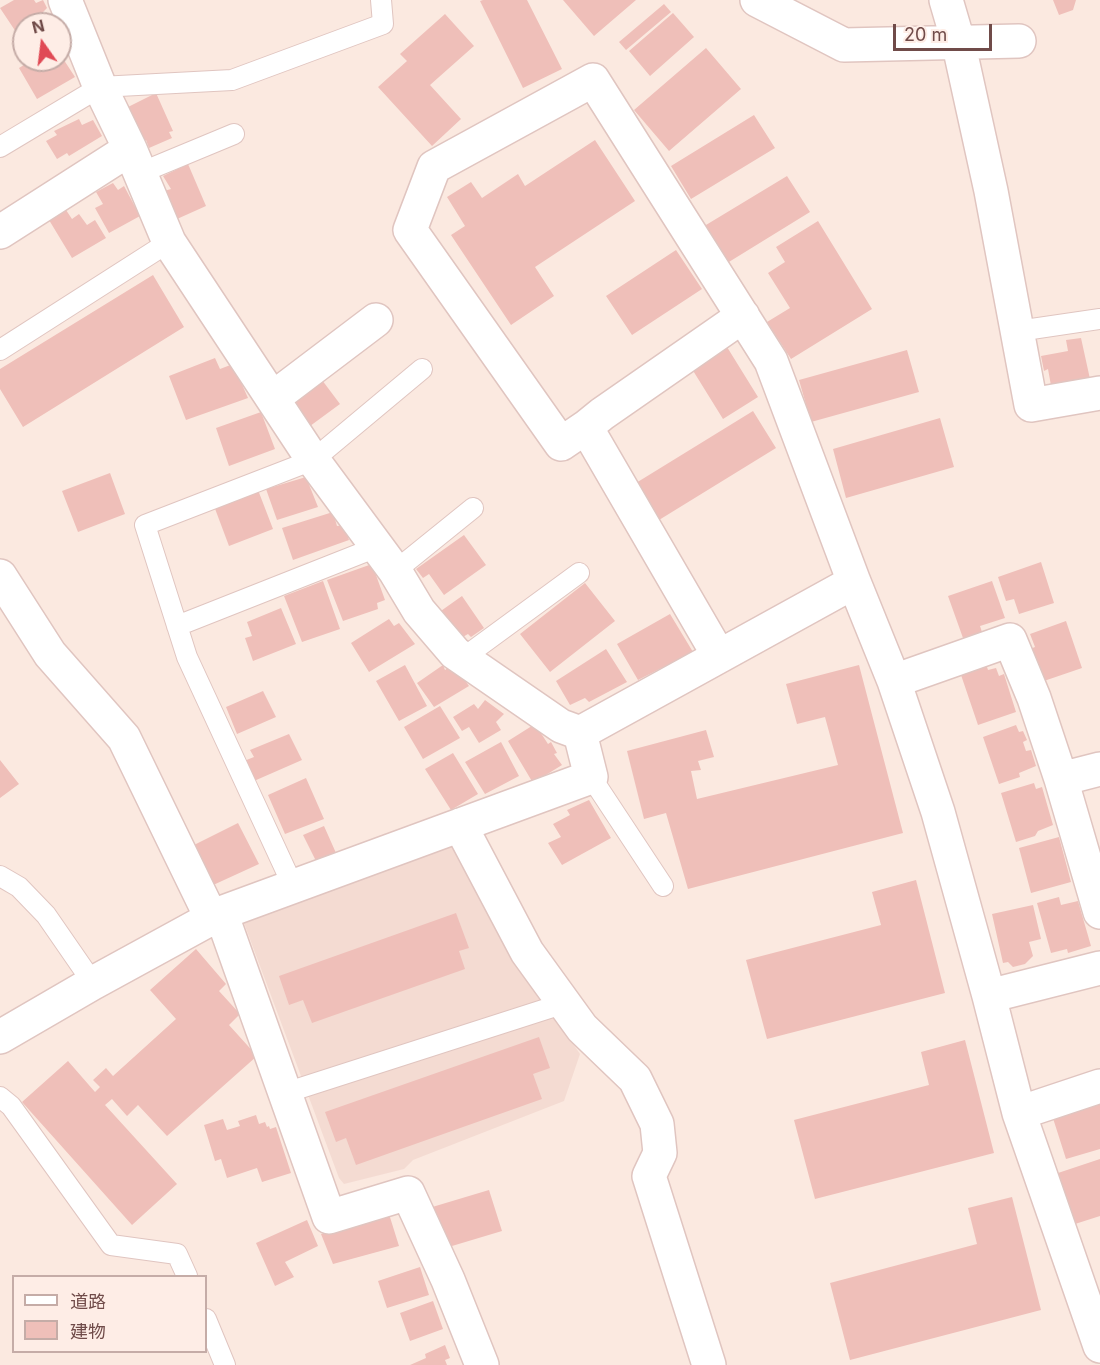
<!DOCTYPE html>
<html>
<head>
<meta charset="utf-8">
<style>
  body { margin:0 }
  #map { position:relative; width:1100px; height:1365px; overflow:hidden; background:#fbe9e0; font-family:Inter,"Noto Sans JP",sans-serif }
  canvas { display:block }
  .legend { position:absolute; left:12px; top:1275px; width:195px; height:78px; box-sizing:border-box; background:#feede6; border:2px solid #c5aca7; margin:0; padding:8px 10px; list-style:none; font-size:18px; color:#704b49 }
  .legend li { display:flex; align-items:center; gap:12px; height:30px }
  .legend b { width:30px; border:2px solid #c5aca7 }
  .north { position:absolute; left:12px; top:12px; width:60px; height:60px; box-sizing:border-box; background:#feede6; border:2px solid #c5aca7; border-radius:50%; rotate:346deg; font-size:16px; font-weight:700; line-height:24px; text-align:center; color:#704b49 }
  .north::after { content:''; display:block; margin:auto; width:21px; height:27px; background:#e04a55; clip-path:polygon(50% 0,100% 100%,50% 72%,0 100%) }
  .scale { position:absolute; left:893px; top:24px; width:99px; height:27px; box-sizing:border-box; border:3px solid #704b49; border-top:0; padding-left:8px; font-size:18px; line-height:21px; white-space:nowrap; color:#704b49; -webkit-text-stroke:4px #feede6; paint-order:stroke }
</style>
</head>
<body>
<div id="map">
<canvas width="1100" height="1365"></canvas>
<ul class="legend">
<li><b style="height:8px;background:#fff"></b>道路</li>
<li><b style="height:16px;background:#efbfb9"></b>建物</li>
</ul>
<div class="north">N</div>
<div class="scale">20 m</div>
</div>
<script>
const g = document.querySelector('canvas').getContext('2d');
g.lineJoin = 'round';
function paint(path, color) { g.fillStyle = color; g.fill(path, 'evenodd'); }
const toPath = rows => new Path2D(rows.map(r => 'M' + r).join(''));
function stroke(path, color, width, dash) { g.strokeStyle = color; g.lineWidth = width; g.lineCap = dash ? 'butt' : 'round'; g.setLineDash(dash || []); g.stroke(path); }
const residential = toPath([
  [450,843,471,882,527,977,580,1054,564,1101,413,1160,404,1169,344,1184,339,1178,241,915]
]);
const building = toPath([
  [14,0,34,0,36,3,43,0,47,8,42,13,52,24,24,24,24,40,22,41,0,8],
  [483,0,527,0,562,69,523,88,480,1],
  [563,0,636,0,594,36],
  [1053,0,1076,0,1073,10,1059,15],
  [664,4,671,12,626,50,619,42],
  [673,13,694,37,650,76,629,51],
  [445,14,474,46,430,85,461,119,432,146,378,87,407,61,400,54],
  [706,48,741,89,669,151,634,110],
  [60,54,75,77,37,99,19,68,32,60,60,60],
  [156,93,173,131,169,132,172,138,149,148,146,140,142,142,126,108],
  [754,115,775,148,691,199,671,166],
  [79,119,82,125,93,120,102,136,69,156,67,153,57,159,46,141,57,135,54,131],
  [595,140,635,201,535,267,554,296,511,325,451,235,465,226,447,197,471,182,482,198,518,174,525,186],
  [188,164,206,206,177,219,164,191,171,189,163,176],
  [787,176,810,212,724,265,701,228],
  [113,183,118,190,124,186,140,216,109,233,95,208,103,204,96,192],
  [66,210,72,219,79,214,87,225,95,220,106,238,72,258,49,220],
  [818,221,872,309,791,359,767,322,790,308,768,273,785,262,776,247],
  [676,250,702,289,632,335,606,296],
  [153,275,184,327,23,427,0,389,0,369],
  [1081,338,1090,379,1052,391,1048,369,1044,371,1041,356,1068,351,1066,340],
  [727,347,758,397,723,419,692,369],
  [907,350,919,392,811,422,799,380],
  [215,358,220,369,233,364,248,398,186,420,169,376],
  [316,372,340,404,306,429,282,396],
  [753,411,776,448,659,520,636,483],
  [261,412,275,449,229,466,216,428],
  [940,418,954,467,846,498,833,449],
  [110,473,125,514,78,532,62,491],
  [306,477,318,507,277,520,266,489],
  [258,490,273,529,229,546,214,506],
  [333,512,337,526,344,525,349,540,293,560,282,528],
  [464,535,486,565,444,595,429,574,423,578,416,569],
  [1041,562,1054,603,1019,614,1014,599,1006,601,998,577],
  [372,564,385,600,377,603,378,609,343,621,327,580],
  [323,581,340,629,302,642,284,596],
  [992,581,1005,618,980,626,982,632,963,638,948,596],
  [585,583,615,621,550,672,520,634],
  [462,596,484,628,471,637,468,634,461,638,438,613],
  [281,608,296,644,253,661,245,638,252,636,247,622],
  [670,614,693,652,638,680,617,644],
  [389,619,394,626,399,623,415,644,369,672,351,643],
  [1066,621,1082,668,1041,682,1030,649,1035,647,1030,634],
  [606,649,627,682,589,702,585,698,570,705,556,681],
  [453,664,469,686,434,707,417,683,443,665,445,670],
  [986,664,988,670,996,668,999,676,1004,674,1016,712,978,725,960,672],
  [405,665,427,706,399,721,376,681],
  [859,665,903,833,688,889,666,813,644,819,627,751,706,730,714,757,698,761,701,770,691,771,697,799,838,765,825,717,797,724,786,684],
  [263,691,276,717,237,734,226,707],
  [485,700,504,714,496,722,501,730,479,743,469,727,462,731,453,717,474,704,478,709],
  [440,706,460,738,423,759,404,727],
  [535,724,548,744,551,742,557,753,554,754,562,765,533,783,508,741],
  [1016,725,1019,732,1023,731,1027,740,1023,742,1026,751,1031,750,1036,766,1019,773,1020,777,999,784,983,737],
  [289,734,302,760,254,781,244,761,254,757,250,750],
  [501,742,519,776,485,794,465,762],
  [453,753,478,794,451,810,425,769],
  [0,760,19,784,0,798],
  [306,778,324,819,285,834,268,795],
  [1034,783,1036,789,1042,787,1053,825,1038,831,1035,836,1016,842,1001,793],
  [589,800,611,838,562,865,548,843,561,837,553,824,570,815,567,810],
  [238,823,259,864,211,886,190,847],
  [324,826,336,853,316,861,303,835],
  [1059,837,1071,882,1031,893,1019,848],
  [916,880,945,993,767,1039,746,960,881,925,872,892],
  [1059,897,1061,905,1078,901,1091,946,1068,953,1067,949,1051,953,1037,903],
  [1033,905,1041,939,1029,942,1033,956,1025,964,1013,967,1008,962,1003,963,992,914],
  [456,913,469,948,459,951,465,969,312,1023,303,1000,289,1005,279,976],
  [196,949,226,984,219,991,240,1014,229,1025,257,1056,167,1136,138,1105,127,1116,112,1099,105,1105,177,1184,132,1225,22,1102,68,1061,95,1092,100,1087,93,1080,106,1068,113,1076,176,1019,150,990],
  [539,1037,550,1068,533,1074,542,1099,356,1165,346,1138,336,1142,325,1112],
  [965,1040,994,1153,815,1199,794,1120,929,1085,921,1052],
  [1100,1096,1100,1149,1066,1159,1051,1112],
  [256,1115,259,1124,265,1122,267,1127,269,1126,270,1129,276,1127,291,1173,262,1182,257,1168,227,1178,221,1159,215,1161,204,1125,223,1119,227,1130,240,1126,238,1121],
  [1100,1159,1100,1216,1075,1224,1058,1173],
  [489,1190,502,1231,442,1249,429,1208],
  [1012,1197,1041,1310,850,1360,830,1283,977,1244,968,1208],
  [389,1214,399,1246,333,1264,321,1234],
  [307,1220,318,1246,285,1262,294,1277,275,1286,256,1243],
  [420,1267,429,1295,387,1308,378,1281],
  [433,1301,443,1329,410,1341,400,1313],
  [445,1345,450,1358,445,1360,447,1365,410,1365,426,1358,425,1354]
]);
const lane = toPath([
  [0,147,100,87,232,80,383,24,381,0],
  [140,173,234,134],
  [1018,331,1100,319],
  [0,350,169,242],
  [395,571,473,508],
  [177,626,377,547],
  [463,658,579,573],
  [591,777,663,886],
  [0,876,19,887,46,915,93,983],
  [293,886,187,657,145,525,313,460,422,369],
  [285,1093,565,1003],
  [0,1097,11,1106,111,1245,177,1254,187,1276],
  [206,1319,225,1365]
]);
const street = toPath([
  [65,0,100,87,130,149,169,242,313,460,395,571,419,611,455,653,561,726,580,733,854,582],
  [757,0,844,45,1019,41],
  [946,0,958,41,991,191,1031,405,1100,393],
  [0,232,130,149],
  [273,398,376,320],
  [586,427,602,414,743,316],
  [0,576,50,654,124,738,212,919],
  [719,656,586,427,561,444,410,230,434,167,593,80,771,361,854,582,894,681,938,812,989,996,1019,1113,1100,1346],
  [894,681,1010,640,1034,698,1061,779,1100,912],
  [1061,779,1100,769],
  [460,825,527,952,582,1028,635,1079,657,1124,660,1153,649,1176,709,1365],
  [221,913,329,1217,408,1193,448,1280,482,1365],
  [989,996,1100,968],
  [0,1037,93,983,221,913,591,777,580,733],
  [1019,1113,1100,1086]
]);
paint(residential, '#f4dbd2');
paint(building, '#efbfb9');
stroke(lane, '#e0c5c0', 22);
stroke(street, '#e0c5c0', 36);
stroke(lane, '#fff', 20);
stroke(street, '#fff', 33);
</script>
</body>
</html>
